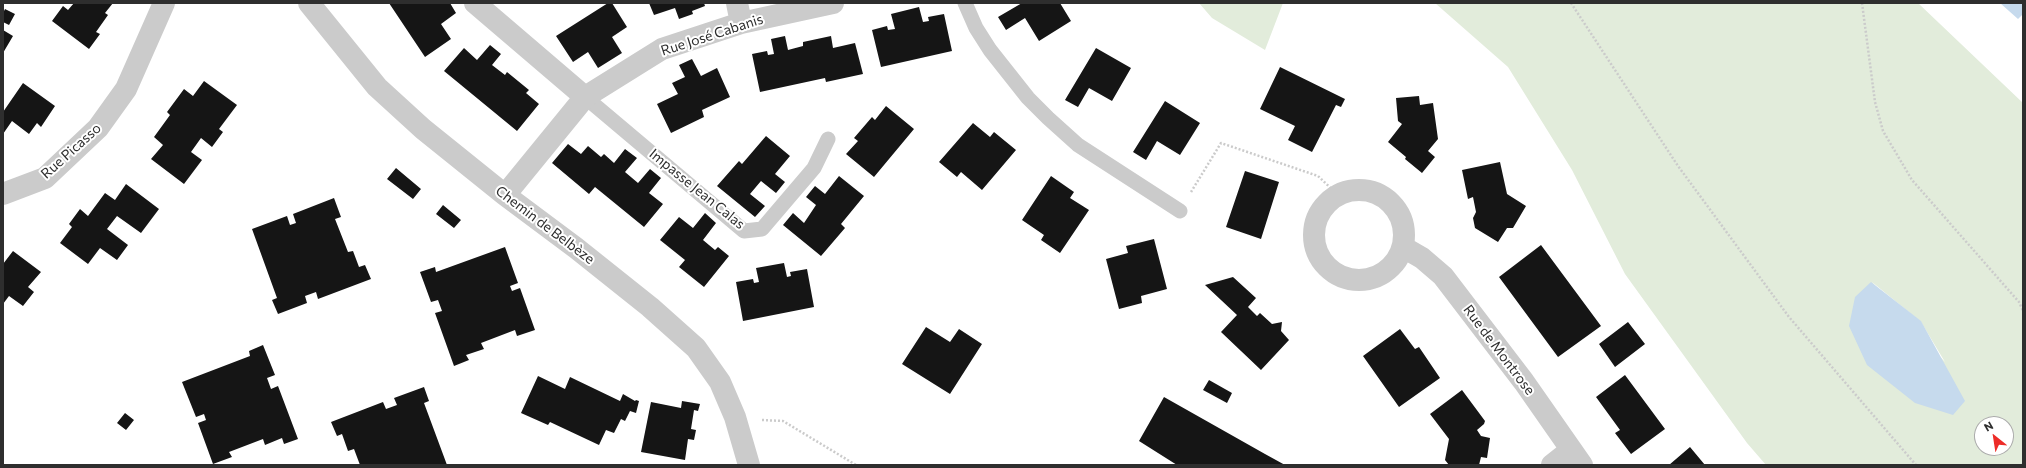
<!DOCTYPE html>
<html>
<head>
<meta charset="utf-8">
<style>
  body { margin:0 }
  #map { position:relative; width:2026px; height:468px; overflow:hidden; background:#fff; font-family:Commissioner,sans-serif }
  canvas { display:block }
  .frame { position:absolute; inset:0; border:4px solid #2e2e2e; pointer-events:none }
  .north { position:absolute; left:1974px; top:416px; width:40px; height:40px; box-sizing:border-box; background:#fff; border:1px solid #ababab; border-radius:50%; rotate:330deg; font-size:11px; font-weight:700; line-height:16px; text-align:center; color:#2e2e2e }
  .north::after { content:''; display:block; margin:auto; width:14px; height:18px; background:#ed2c28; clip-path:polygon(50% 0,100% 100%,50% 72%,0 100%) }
</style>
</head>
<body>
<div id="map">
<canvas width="2026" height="468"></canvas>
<div class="frame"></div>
<div class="north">N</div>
</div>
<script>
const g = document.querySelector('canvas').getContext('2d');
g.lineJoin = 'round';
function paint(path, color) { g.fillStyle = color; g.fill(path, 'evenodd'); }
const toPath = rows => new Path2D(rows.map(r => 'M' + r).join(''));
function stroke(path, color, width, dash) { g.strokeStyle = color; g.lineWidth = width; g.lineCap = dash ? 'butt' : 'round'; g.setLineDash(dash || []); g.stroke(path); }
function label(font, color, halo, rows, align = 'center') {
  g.font = font + ' Commissioner,sans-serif'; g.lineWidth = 4; g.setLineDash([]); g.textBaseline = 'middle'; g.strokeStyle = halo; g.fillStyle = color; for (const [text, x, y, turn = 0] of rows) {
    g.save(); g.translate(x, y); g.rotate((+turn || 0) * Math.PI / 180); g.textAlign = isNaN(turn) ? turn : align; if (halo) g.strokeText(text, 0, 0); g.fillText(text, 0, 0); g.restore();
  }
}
const green = toPath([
  [1199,3,1283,3,1265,50,1212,18],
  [1435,3,1918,3,2023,103,2023,465,1766,465,1747,443,1625,274,1572,170,1508,67],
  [1872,282,1921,322,1945,362],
  [1982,424,2006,424,2006,448,1982,448]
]);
const water = toPath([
  [2000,3,2023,3,2023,14,2018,19],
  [1871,282,1921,321,1965,401,1953,415,1915,403,1867,365,1849,326,1855,297]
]);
const building = toPath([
  [74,3,113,3,105,13,108,15,96,32,100,34,89,49,52,21,63,6,68,10],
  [389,3,450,3,456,13,441,24,451,39,425,57],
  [608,3,612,3,627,27,612,37,622,53,598,68,588,52,573,62,556,36],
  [649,3,704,3,705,6,692,11,693,14,679,19,675,8,654,15],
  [1022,3,1060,3,1071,21,1039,41,1025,18,1006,30,998,17],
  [919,7,923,22,929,21,928,17,944,14,952,51,881,67,872,30,887,26,888,30,895,29,891,14],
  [5,9,15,14,9,25,3,22,3,13],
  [3,30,13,36,3,53],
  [785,36,788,50,803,46,803,42,831,36,833,48,855,43,863,74,826,82,825,78,760,92,752,54,767,51,768,55,774,54,771,39],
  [490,45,501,54,492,65,505,75,507,72,529,90,526,93,539,104,517,131,444,71,464,48,477,60],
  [1096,48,1131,68,1112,101,1089,88,1078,107,1065,100],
  [692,59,701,76,717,68,730,97,702,110,704,117,671,133,657,104,678,94,672,83,685,77,679,65],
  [1280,67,1345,99,1341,107,1336,105,1312,152,1288,140,1295,126,1260,109],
  [204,81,237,105,219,129,223,132,212,147,201,138,191,152,202,160,184,184,151,159,163,145,154,137,170,115,167,112,184,89,193,96],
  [23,83,55,106,41,127,37,123,29,134,12,121,3,134,3,112],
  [1419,96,1420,105,1433,103,1438,139,1428,151,1435,157,1422,173,1405,159,1406,157,1388,142,1402,124,1398,121,1396,98],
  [1165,101,1200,123,1180,155,1157,141,1146,160,1133,152],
  [886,106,914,129,874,177,846,154,858,141,854,138,872,117,875,120],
  [973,123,990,137,994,132,1016,150,982,190,961,172,957,177,939,162],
  [766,136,790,156,775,174,785,182,776,193,761,181,750,194,765,206,755,217,717,186,739,161,742,164],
  [568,144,581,154,588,146,601,157,604,154,614,163,625,149,637,158,625,172,638,183,650,169,661,178,649,193,663,204,644,227,595,187,589,194,552,163],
  [1500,162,1507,194,1526,206,1513,228,1507,228,1498,242,1475,228,1473,218,1476,212,1473,197,1468,199,1462,170],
  [396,168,421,189,413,199,387,179],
  [1245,171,1279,182,1261,239,1226,227],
  [839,176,864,196,841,224,845,228,821,256,783,225,793,213,804,223,816,205,806,197,815,186,825,194],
  [1051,176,1074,192,1070,198,1089,210,1060,253,1041,240,1044,235,1022,220],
  [126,184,159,209,141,233,117,216,107,229,128,245,117,260,100,248,88,264,60,243,72,227,69,224,80,209,88,216,105,193,115,200],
  [334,198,341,217,335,219,348,252,353,251,359,267,365,265,371,279,318,299,316,292,305,296,307,303,278,314,272,300,277,298,252,229,287,216,290,225,296,223,293,214],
  [443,205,461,220,454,228,436,214],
  [705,213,716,223,703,240,715,250,718,247,729,256,704,287,679,267,685,260,660,240,679,217,693,228],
  [1154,239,1167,289,1141,296,1142,303,1119,309,1106,259,1128,253,1126,246],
  [1541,245,1601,326,1558,357,1499,277],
  [505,247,518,283,510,286,512,291,520,288,535,330,517,336,515,330,481,343,484,349,466,355,469,360,454,366,435,313,442,311,438,300,431,302,420,272,435,267,436,272],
  [13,251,41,272,28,287,34,292,23,306,9,296,3,304,3,264],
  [784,263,787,277,791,276,790,272,807,269,814,307,743,321,736,282,753,279,754,283,759,282,756,268],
  [1233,277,1256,298,1248,307,1257,316,1260,313,1272,324,1282,322,1281,331,1289,340,1261,370,1221,332,1237,315,1205,285],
  [1628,322,1645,344,1615,367,1599,344],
  [926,327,950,342,959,329,982,344,950,394,902,364],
  [1400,329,1415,349,1419,347,1440,378,1399,407,1363,356],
  [263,345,275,375,267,378,271,389,278,386,298,439,284,444,282,438,265,445,263,439,229,452,232,457,213,464,198,423,206,420,204,414,196,417,182,382,250,356,249,351],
  [1625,375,1665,429,1631,454,1615,433,1620,430,1596,397],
  [538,376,565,389,570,377,620,401,623,394,635,401,636,400,639,401,636,413,630,411,625,421,621,419,614,433,606,430,599,445,550,422,548,425,521,413],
  [1209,380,1232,393,1227,403,1203,390],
  [424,387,429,401,424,403,447,465,360,465,354,449,348,451,342,434,337,436,331,422,383,402,386,409,397,405,394,398],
  [1462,390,1485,421,1484,424,1477,430,1481,436,1490,438,1487,458,1481,457,1479,465,1449,465,1445,460,1449,439,1430,414],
  [1164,397,1265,454,1285,465,1177,465,1139,441],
  [682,401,700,404,698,411,694,410,691,429,696,430,694,440,688,439,685,460,641,452,651,402,681,408],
  [125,413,134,420,126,430,117,423],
  [1690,447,1705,465,1669,465]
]);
const path = toPath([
  [1571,3,1678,166,1789,317,1916,465],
  [1862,3,1875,102,1883,131,1912,180,2019,302,2023,311],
  [1191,192,1221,143,1318,176,1338,195],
  [762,420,783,421,856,465],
  [2022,465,2023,464]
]);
const service = toPath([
  [965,3,976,28,990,50,1028,98,1048,118,1078,145,1180,211],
  [585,97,744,231,762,229,814,168,828,139]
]);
const minor = toPath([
  [309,3,377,87,423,129,505,195,576,248,650,307,696,348,720,382,735,417,749,465],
  [475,3,585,97],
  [737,3,741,23],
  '1314 235a45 45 0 1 1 90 0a45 45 0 1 1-90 0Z',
  [3,194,45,178,98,128,126,89,164,3],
  [505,195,585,97,662,49,741,23,833,3],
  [1403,247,1422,258,1443,276,1524,382,1582,465],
  [1552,465,1571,450]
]);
const streetNames = [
  ["Rue José Cabanis",712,35,-18],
  ["Rue Picasso",71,151,-42],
  ["Impasse Jean Calas",697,189,39],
  ["Chemin de Belbèze",545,225,37],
  ["Rue de Montrose",1499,350,53]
];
paint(green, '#e2ecdb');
paint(water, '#c6daed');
paint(building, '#151515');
stroke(path, '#cbcbcb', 2.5, [2, 2]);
stroke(service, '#cbcbcb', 15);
stroke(minor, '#cbcbcb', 22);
label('14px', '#2e2e2e', '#fff', streetNames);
</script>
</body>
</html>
